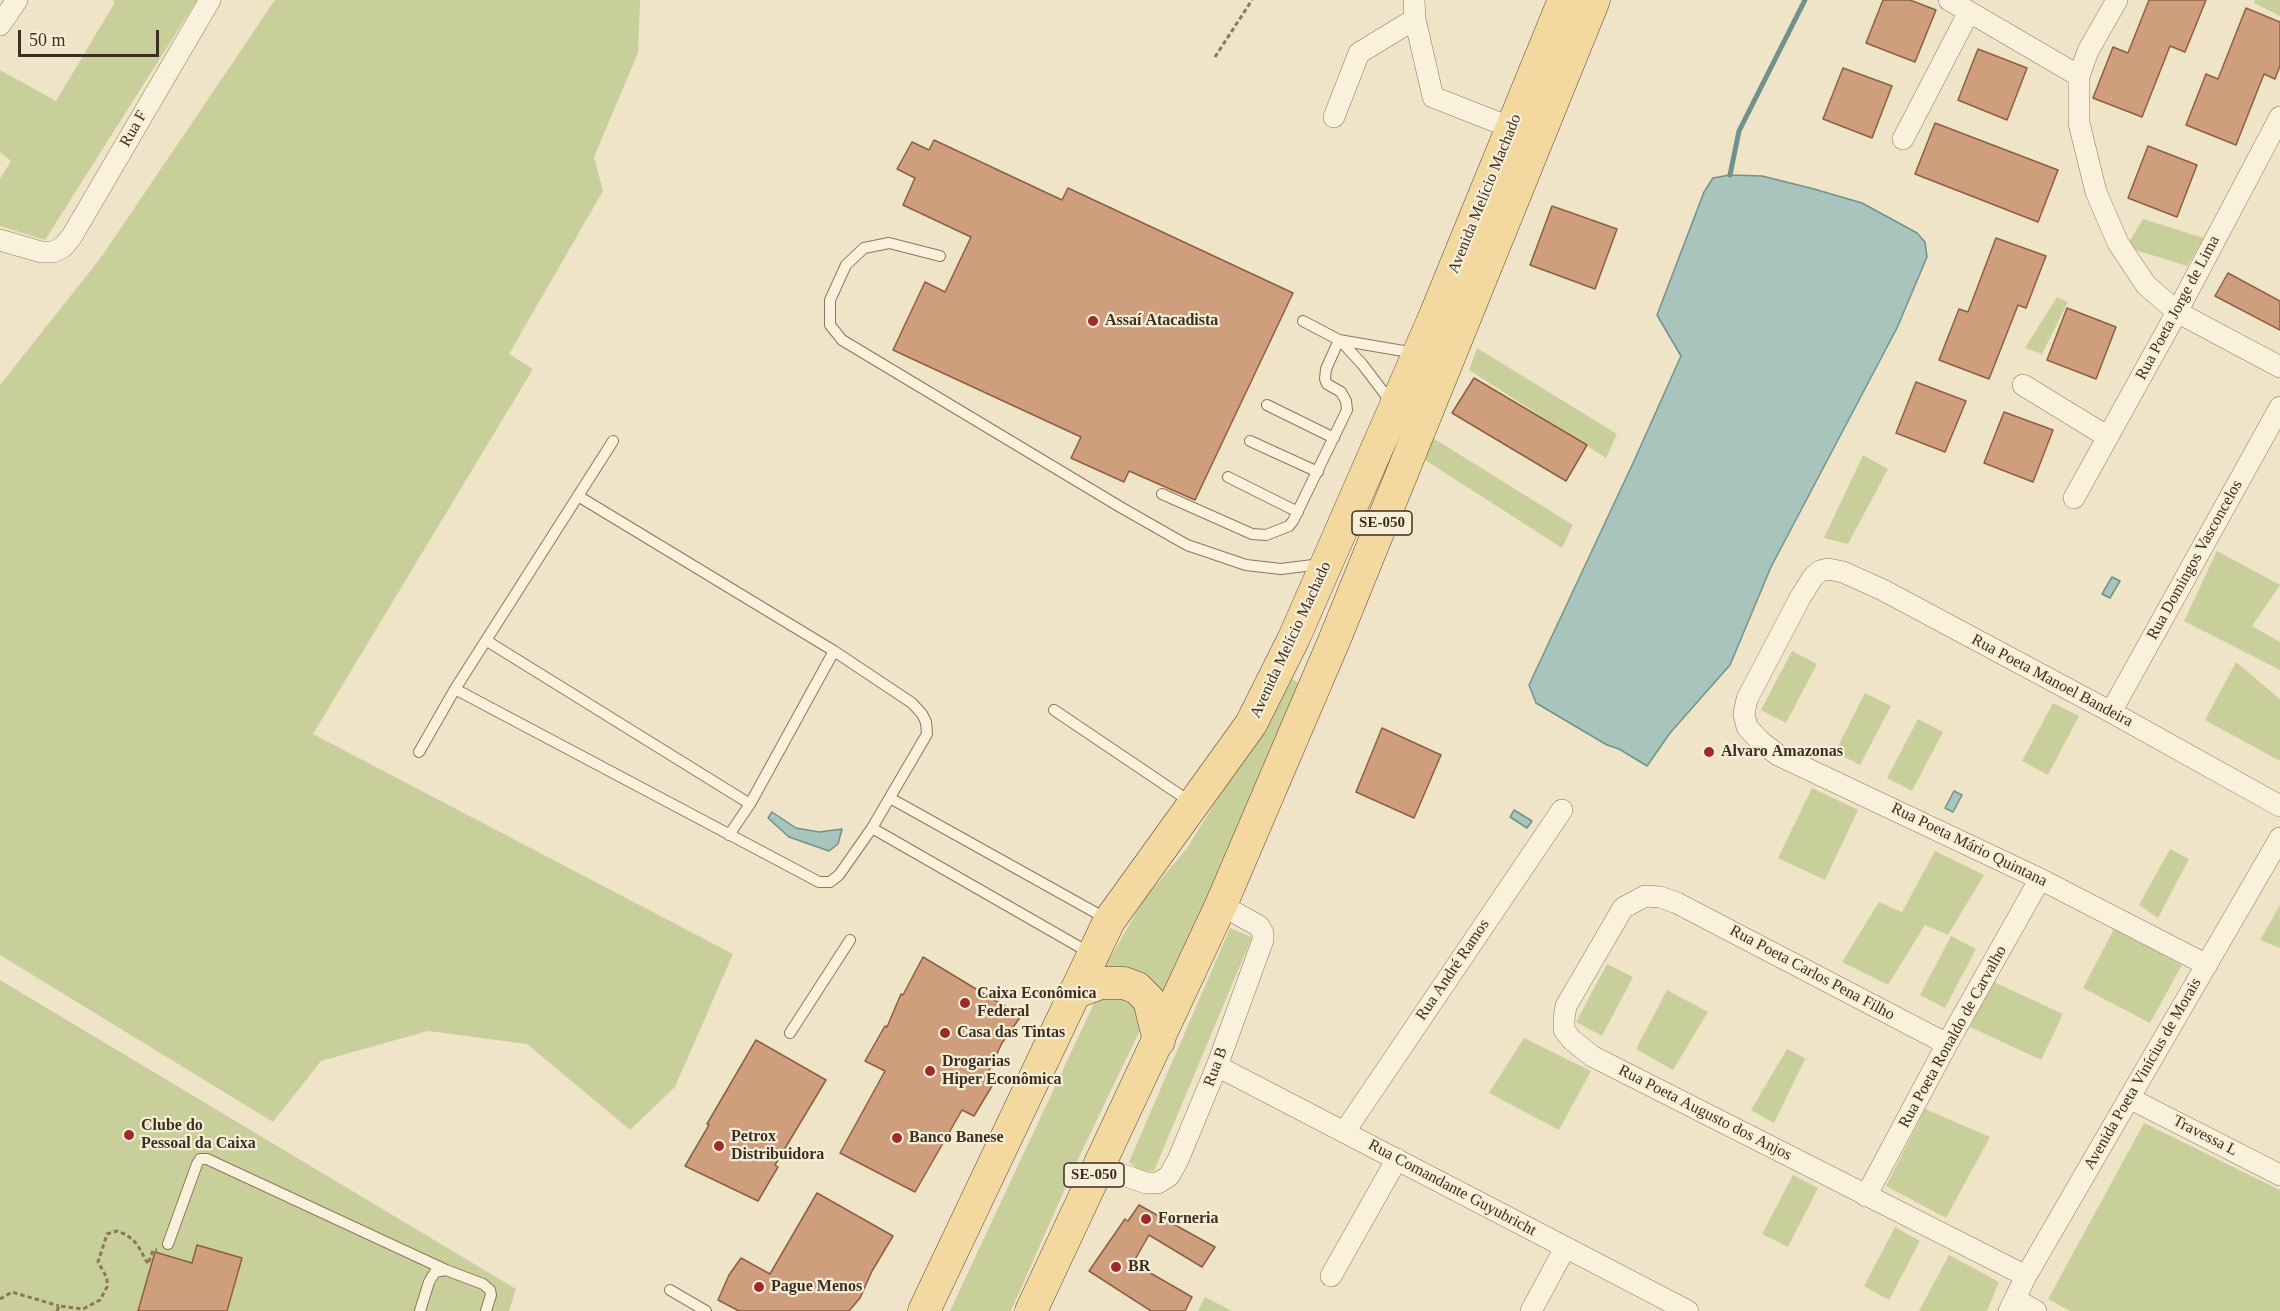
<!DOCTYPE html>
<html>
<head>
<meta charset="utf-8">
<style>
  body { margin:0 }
  #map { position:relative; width:2280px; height:1311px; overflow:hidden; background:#f0e4c8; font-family:"Times New Roman",serif }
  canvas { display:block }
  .scale { position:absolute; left:18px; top:30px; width:141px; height:27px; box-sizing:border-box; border:3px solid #3d2e20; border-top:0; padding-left:8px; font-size:18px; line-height:21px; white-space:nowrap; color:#3d2e20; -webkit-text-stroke:4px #f7eed8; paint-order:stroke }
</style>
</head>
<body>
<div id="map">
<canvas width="2280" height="1311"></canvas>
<div class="scale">50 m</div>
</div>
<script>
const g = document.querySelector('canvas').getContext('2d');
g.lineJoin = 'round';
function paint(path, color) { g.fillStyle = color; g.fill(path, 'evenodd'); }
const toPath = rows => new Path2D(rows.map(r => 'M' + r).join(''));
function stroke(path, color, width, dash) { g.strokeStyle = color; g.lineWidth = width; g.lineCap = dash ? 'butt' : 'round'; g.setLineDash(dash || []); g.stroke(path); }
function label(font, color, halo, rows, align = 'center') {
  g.font = font + ' "Times New Roman",serif'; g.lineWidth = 4.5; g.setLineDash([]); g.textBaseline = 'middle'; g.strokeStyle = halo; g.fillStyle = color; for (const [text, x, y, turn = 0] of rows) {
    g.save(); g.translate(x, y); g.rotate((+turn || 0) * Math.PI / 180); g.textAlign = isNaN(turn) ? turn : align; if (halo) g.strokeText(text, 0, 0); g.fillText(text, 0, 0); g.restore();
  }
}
const green = toPath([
  [112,0,197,0,45,240,0,226,0,179,11,161,0,152,0,70,56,101,115,2],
  [275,0,640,0,638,53,594,157,603,191,509,354,533,369,313,734,733,954,675,1087,630,1130,527,1044,428,1031,321,1061,273,1122,0,955,0,385,102,256],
  [2255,0,2280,0,2280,16,2254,3],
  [2143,219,2204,238,2187,266,2126,247],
  [2057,297,2068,302,2042,354,2025,348],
  [1477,348,1617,434,1606,458,1469,370],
  [1433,438,1573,525,1562,548,1425,460],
  [1863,455,1888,469,1848,544,1824,538],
  [2217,551,2280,585,2252,626,2280,642,2280,670,2184,621],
  [1792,651,1817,664,1786,723,1761,710],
  [2236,662,2280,699,2280,761,2205,720],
  [1292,679,1303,685,1171,1005,1153,981,1141,972,1125,969,1103,970,1143,901,1187,848],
  [1865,693,1891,706,1860,765,1835,752],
  [2053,703,2079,716,2048,775,2022,761],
  [1918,719,1943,732,1912,791,1887,778],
  [1812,788,1858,810,1825,880,1778,858],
  [2170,849,2189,859,2158,918,2139,905],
  [1935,851,1984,875,1948,935,1925,925,1888,985,1842,962,1879,902,1902,912],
  [2280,905,2280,948,2260,940],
  [1230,928,1252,937,1154,1171,1142,1172,1129,1162],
  [2114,929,2182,965,2150,1023,2083,988],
  [1951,936,1976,949,1945,1008,1920,995],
  [1607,964,1633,977,1602,1036,1576,1022],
  [0,980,516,1289,509,1311,0,1311],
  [1992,981,2063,1014,2041,1060,1970,1027],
  [1667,990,1708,1012,1673,1070,1636,1049],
  [1109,992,1132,996,1144,1022,1079,1157,1011,1311,950,1311,1095,1001],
  [1524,1038,1591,1071,1559,1130,1489,1093],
  [1787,1049,1811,1061,1805,1059,1774,1123,1751,1110],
  [1925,1109,1990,1137,1946,1218,1886,1186],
  [2144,1123,2280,1190,2280,1311,2070,1311,2048,1299],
  [1793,1175,1818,1188,1788,1247,1762,1234],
  [1895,1227,1920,1241,1889,1300,1864,1286],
  [1949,1255,1999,1282,1987,1311,1919,1311],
  [1205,1297,1232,1311,1198,1311]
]);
const water = toPath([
  [1730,175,1762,176,1814,189,1862,203,1917,233,1925,242,1927,257,1897,328,1771,567,1730,665,1670,733,1647,766,1619,749,1607,745,1536,703,1529,685,1634,461,1681,356,1657,315,1704,192,1713,178,1730,175],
  [2112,577,2120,581,2110,598,2102,594,2112,577],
  [1954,791,1962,795,1953,812,1945,808,1954,791],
  [1514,810,1532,821,1527,828,1510,817,1514,810],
  [772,812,796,828,819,832,842,829,838,844,829,851,789,837,768,818,772,812]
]);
const stream = toPath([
  [1730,175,1739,131,1805,0]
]);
const building = toPath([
  [1883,0,1910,0,1936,10,1915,62,1866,43,1883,0],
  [2149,0,2206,0,2185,52,2170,46,2142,117,2093,98,2113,47,2128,53,2149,0],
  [2246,8,2280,22,2280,66,2275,79,2264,74,2236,145,2186,125,2206,74,2218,79,2246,8],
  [1978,49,2027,68,2007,120,1958,100,1978,49],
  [1843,68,1892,86,1872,138,1823,119,1843,68],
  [1935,123,2058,170,2038,222,1915,174,1935,123],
  [934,140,1062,200,1068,188,1293,293,1195,500,1129,471,1124,482,1071,458,1081,437,893,350,925,282,945,292,971,237,903,205,915,178,897,169,912,142,929,150,934,140],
  [2148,146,2197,165,2177,217,2128,198,2148,146],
  [1552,206,1617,229,1595,289,1530,265,1552,206],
  [1996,238,2046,256,2026,308,2018,305,1989,379,1939,360,1959,309,1968,312,1996,238],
  [2228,273,2280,301,2280,330,2215,296,2228,273],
  [2067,308,2116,327,2096,379,2047,360,2067,308],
  [1474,378,1587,445,1566,481,1452,413,1474,378],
  [1916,382,1966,401,1945,452,1896,433,1916,382],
  [2004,412,2053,430,2033,482,1984,463,2004,412],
  [1382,728,1441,755,1414,818,1356,792,1382,728],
  [923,957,1021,1016,1002,1043,986,1077,995,1081,974,1116,962,1110,915,1192,840,1153,885,1071,865,1061,885,1026,887,1027,901,994,903,995,923,957],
  [756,1040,826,1080,775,1165,778,1167,758,1201,685,1166,709,1125,707,1124,756,1040],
  [817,1193,893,1236,872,1271,860,1298,849,1311,739,1311,718,1300,729,1275,741,1258,770,1274,817,1193],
  [1139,1205,1215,1247,1202,1267,1149,1235,1133,1263,1192,1297,1185,1311,1151,1311,1089,1271,1125,1219,1128,1221,1139,1205],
  [197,1245,242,1258,227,1311,138,1311,155,1252,192,1263,197,1245]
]);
const path = toPath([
  [1215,57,1252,0],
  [0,1299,12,1292,59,1306],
  [57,1311,59,1306,83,1309,100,1300,107,1287,107,1278,98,1262,107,1234,117,1231,127,1235,137,1244,148,1264,153,1250,157,1250]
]);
const lane = toPath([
  [940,256,889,243,864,248,846,265,830,300,830,325,842,340,1122,508,1187,545,1246,565,1281,569,1321,564],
  [1303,321,1339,340,1415,353],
  [1340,340,1362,364,1385,394,1390,406],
  [1267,405,1334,438],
  [1250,441,1318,472],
  [1228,477,1298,512],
  [1162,494,1252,534,1266,535,1289,526,1293,521,1347,410,1346,401,1341,392,1327,384,1325,379,1326,369,1339,340],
  [487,641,750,804],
  [455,689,819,882,830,882,839,875,872,828,927,734,926,722,922,714,912,703,834,651,578,496],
  [1054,710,1192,803],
  [419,752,455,689,613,441],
  [890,798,1107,919],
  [872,828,1090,953],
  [729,835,750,804,834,651],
  [790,1033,850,940],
  [168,1244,197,1164,200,1159,207,1159,446,1270],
  [670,1290,706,1311],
  [420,1311,429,1282,435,1272,446,1270,483,1284,490,1290,491,1295,486,1311]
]);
const street = toPath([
  [1414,0,1415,19,1433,97,1512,128],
  [1949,0,2079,76],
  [2117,0,2088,51,2079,76,2079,123,2096,192,2118,243,2146,285,2177,312,2280,367],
  [0,25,17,0],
  [1334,117,1359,53,1415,19],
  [1903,139,1969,12],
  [0,240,41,252,53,252,63,247,72,236,210,0],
  [2023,385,2108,437],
  [2074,498,2177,312,2280,117],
  [2111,712,2280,407],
  [2207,965,2040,879,1778,755,1760,741,1747,727,1744,714,1747,699,1800,598,1813,577,1820,571,1828,569,1843,572,1883,590,2111,712,2280,806],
  [1947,1044,1677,903,1660,897,1645,896,1623,908,1566,1006,1564,1019,1564,1030,1572,1040,1592,1056,2026,1276],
  [1217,1066,1688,1311],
  [2129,1098,2280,1175],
  [1345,1131,1562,810],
  [1098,1166,1146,1183,1158,1183,1169,1176,1178,1160,1217,1066,1263,940,1263,933,1259,926,1221,905],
  [1866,1196,1947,1044,2040,879],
  [1331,1276,1397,1159],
  [2015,1299,2036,1311],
  [1531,1311,1565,1248],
  [2009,1311,2026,1276,2280,838]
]);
const primary = toPath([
  [1074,993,1101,983,1124,983,1137,988,1149,1000,1159,1041],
  [924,1311,1109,921,1251,724,1294,638,1434,318,1564,0],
  [1031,1311,1221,905,1334,641,1594,0]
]);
const markers = [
  [1093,321,6,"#9e2a2b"],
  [1709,752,6,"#9e2a2b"],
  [965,1003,6,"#9e2a2b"],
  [945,1033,6,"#9e2a2b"],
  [930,1071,6,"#9e2a2b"],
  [129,1135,6,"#9e2a2b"],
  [897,1138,6,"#9e2a2b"],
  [719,1146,6,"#9e2a2b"],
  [1146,1219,6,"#9e2a2b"],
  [1116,1267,6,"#9e2a2b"],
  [759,1287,6,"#9e2a2b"]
];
const shields = [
  [1382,523,60],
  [1094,1175,60]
];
const shieldNames = [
  ["SE-050",1382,523],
  ["SE-050",1094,1175]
];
const streetNames = [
  ["Rua F",134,129,-60],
  ["Avenida Melício Machado",1485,194,-68],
  ["Rua Poeta Jorge de Lima",2178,308,-62],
  ["Rua Domingos Vasconcelos",2195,560,-61],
  ["Avenida Melício Machado",1291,640,-65],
  ["Rua Poeta Manoel Bandeira",2052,681,28],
  ["Rua Poeta Mário Quintana",1969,845,26],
  ["Rua André Ramos",1453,970,-56],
  ["Rua Poeta Carlos Pena Filho",1812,973,28],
  ["Rua Poeta Ronaldo de Carvalho",1953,1037,-61],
  ["Rua B",1216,1067,-69],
  ["Avenida Poeta Vinícius de Morais",2143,1074,-60],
  ["Rua Poeta Augusto dos Anjos",1705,1113,27],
  ["Travessa L",2205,1136,27],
  ["Rua Comandante Guyubricht",1452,1188,28]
];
const poiNames = [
  ["Assaí Atacadista",1105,321],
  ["Alvaro Amazonas",1721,752],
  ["Caixa Econômica",977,994],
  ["Federal",977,1012],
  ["Casa das Tintas",957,1033],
  ["Drogarias",942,1062],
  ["Hiper Econômica",942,1080],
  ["Clube do",141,1126],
  ["Pessoal da Caixa",141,1144],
  ["Petrox",731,1137],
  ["Distribuidora",731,1155],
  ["Banco Banese",909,1138],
  ["Forneria",1158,1219],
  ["BR",1128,1267],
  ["Pague Menos",771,1287]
];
paint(green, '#c9cf9b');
paint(water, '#a9c4bc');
stroke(water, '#6f938a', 1.5);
stroke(stream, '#6f938a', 5);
paint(building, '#cf9f7d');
stroke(building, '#8d5f41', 1.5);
stroke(lane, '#8d765c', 12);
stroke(street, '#8d765c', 22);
stroke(primary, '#5b4430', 33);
stroke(path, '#8d765c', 3, [4.5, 3]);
stroke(lane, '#faf1dc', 10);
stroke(street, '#faf1dc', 21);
stroke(primary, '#f3d9a0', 32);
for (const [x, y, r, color] of markers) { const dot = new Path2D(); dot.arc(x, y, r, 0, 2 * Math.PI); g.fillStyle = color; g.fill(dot); stroke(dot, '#f7eed8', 2); }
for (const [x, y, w] of shields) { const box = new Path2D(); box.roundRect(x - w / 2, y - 12, w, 24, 4.5); g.fillStyle = '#f7eed8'; g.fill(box); stroke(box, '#3d2e20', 1.5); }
label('bold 15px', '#3d2e20', null, shieldNames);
label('16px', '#3d2e20', '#f7eed8', streetNames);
label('bold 16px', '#3d2e20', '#f7eed8', poiNames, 'left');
</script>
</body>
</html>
